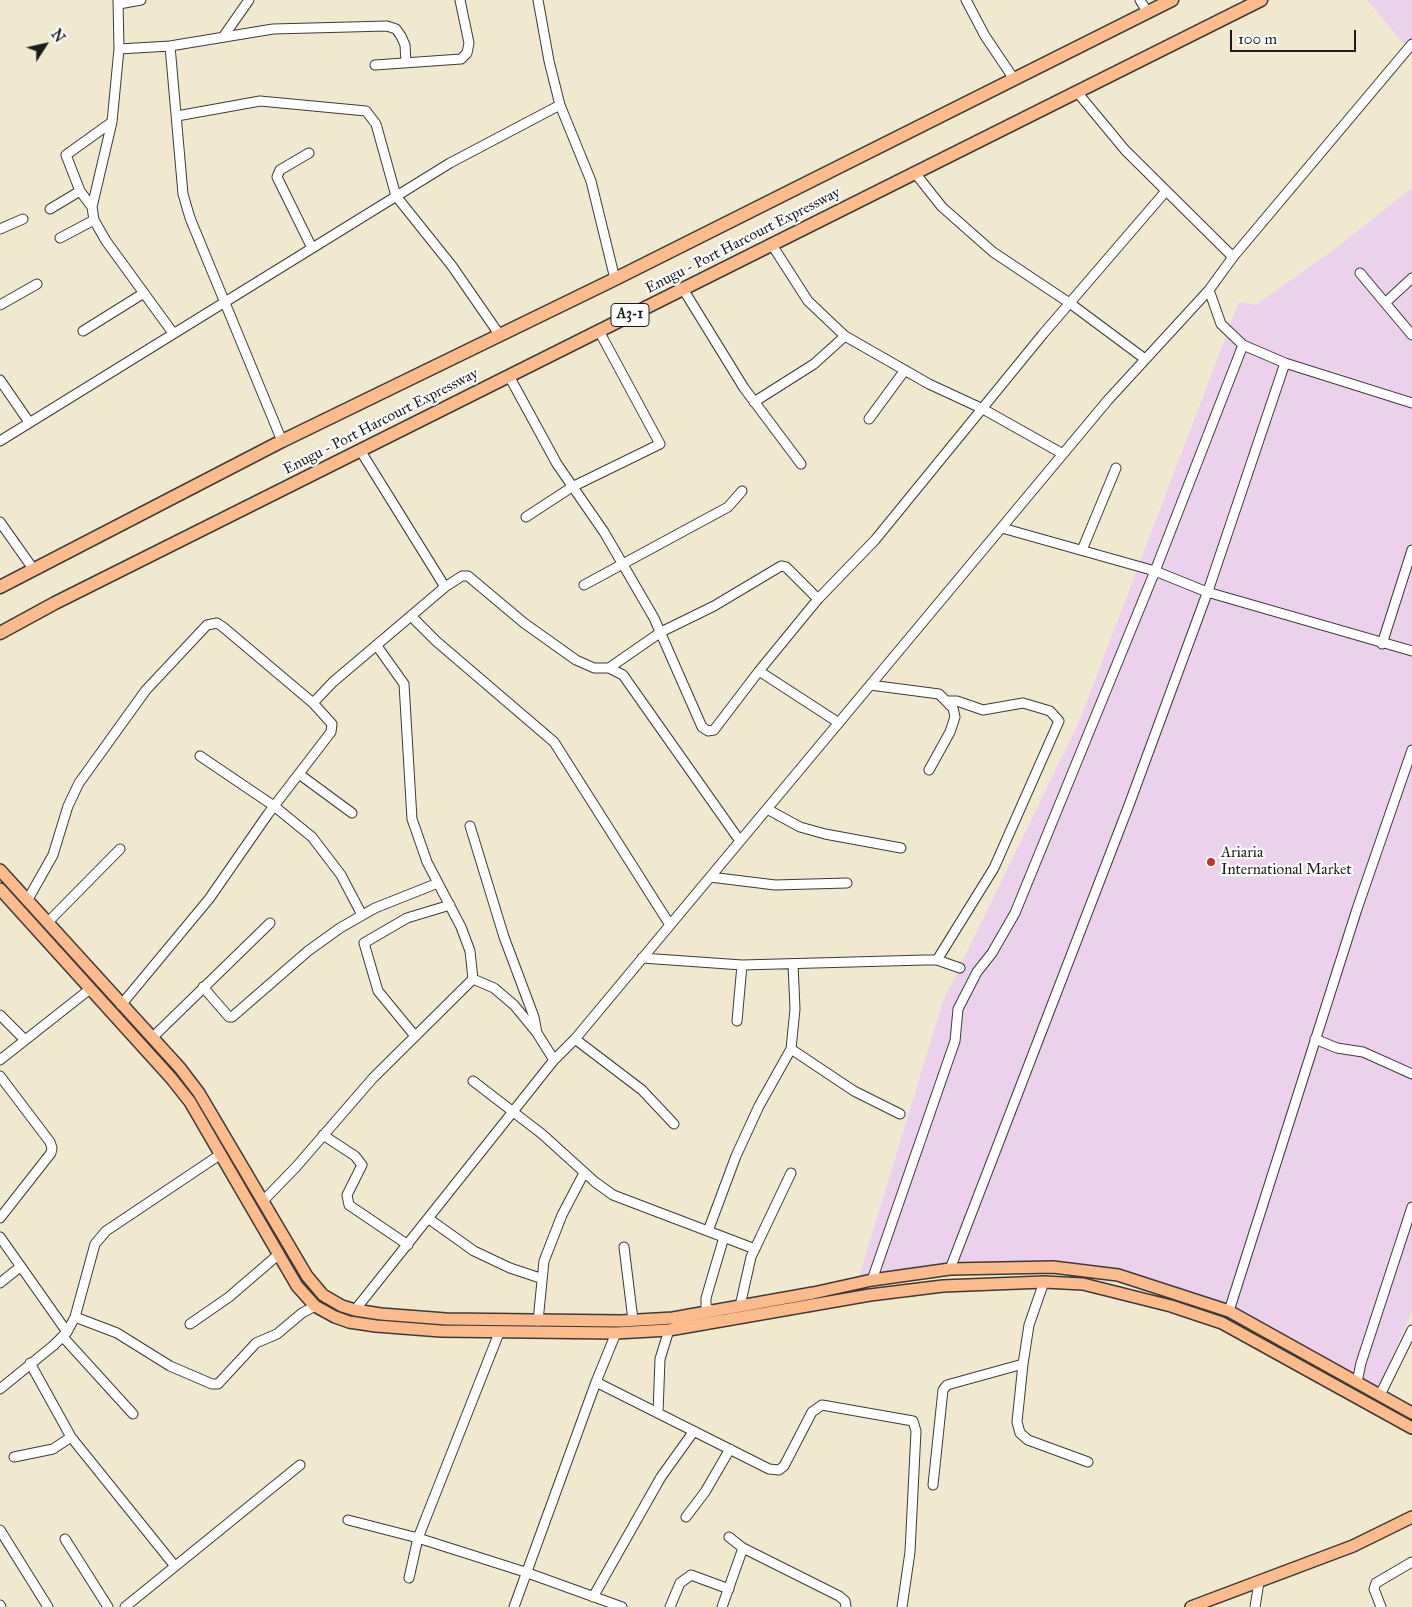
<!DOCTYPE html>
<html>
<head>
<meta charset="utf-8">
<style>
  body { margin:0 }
  #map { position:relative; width:1412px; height:1607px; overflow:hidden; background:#f0e9d0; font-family:"IM FELL Great Primer",serif }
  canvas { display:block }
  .north { position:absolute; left:20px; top:20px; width:50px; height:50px; -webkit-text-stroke:4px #fff; paint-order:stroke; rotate:55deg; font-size:14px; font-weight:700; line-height:20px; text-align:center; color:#1c1c1c }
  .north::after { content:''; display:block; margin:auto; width:18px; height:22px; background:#1c1c1c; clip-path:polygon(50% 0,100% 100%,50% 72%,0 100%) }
  .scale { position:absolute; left:1230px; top:30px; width:126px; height:22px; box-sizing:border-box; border:2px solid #1c1c1c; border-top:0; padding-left:6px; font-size:15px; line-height:18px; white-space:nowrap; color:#1c1c1c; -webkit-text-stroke:4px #fff; paint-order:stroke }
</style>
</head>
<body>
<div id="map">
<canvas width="1412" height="1607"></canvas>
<div class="north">N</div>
<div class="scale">100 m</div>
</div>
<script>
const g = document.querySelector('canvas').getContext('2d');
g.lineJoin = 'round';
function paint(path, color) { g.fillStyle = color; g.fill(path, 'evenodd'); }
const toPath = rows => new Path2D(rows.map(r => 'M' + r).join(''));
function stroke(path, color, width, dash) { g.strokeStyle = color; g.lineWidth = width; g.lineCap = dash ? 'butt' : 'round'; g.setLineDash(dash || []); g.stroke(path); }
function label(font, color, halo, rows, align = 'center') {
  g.font = font + ' "IM FELL Great Primer",serif'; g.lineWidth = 4.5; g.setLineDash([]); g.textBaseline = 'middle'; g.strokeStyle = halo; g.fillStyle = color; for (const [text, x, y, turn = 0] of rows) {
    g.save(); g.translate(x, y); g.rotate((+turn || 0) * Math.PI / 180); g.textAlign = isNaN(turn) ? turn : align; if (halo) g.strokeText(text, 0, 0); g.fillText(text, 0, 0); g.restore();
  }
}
const built = toPath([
  [1367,0,1412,0,1412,53,1407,48],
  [1412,188,1412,1312,1375,1395,1187,1298,1085,1266,971,1265,859,1277,943,1001,1079,722,1239,302,1256,305,1336,248]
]);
const minor = toPath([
  [118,0,119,49,112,122,92,207,94,220,106,241,173,333],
  [538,0,549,61,560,105,591,181,615,279],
  [966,0,985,36,1014,79],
  [1140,0,1148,13],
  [119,4,141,0],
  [223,37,249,0],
  [1412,44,1233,257,1209,290,1221,324,1243,345,1285,363,1412,403],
  [170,46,183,194,190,218,282,441],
  [119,49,170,46,273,29,387,26,396,29,401,36,405,45,406,63],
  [375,65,461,59,467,53,469,43,460,0],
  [1077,92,1125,150,1233,257],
  [177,116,260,101,366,111,376,124,396,196,452,266,499,334],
  [309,153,280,170,277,177,312,248],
  [915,173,942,207,993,252,1071,304,1145,359],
  [92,207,80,191,66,155,112,122],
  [50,209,80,191],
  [0,229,23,219],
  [60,238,94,220],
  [772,245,808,301,845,336,929,384,983,409,1063,454],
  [1360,273,1412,335],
  [683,289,744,388,801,464],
  [1385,303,1412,278],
  [0,305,37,284],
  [83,331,144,293],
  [509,376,557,464,604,532,654,618,702,727,708,731,714,730,759,671,818,599,875,540,1043,334,1166,191],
  [0,380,29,422],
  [754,402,814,364,845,336],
  [869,419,905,370],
  [0,441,450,163,560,105],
  [360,450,445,587],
  [526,517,572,487,660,444,599,331],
  [0,522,34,570],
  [1002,528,1155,571,1207,592,1412,651],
  [1082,550,1116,468],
  [584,585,728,507,742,491],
  [412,617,436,641,554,742,670,925],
  [1382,644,1412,550],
  [609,668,661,632,714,606,781,566,786,567,818,599],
  [759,671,839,723],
  [870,685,939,694,953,708,955,717,950,732,929,770],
  [313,703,333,682,445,587,462,576,468,576,524,623,576,660,594,668,609,668,623,675,740,841],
  [200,756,274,806,312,837,341,875,362,915],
  [299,774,352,813],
  [767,809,800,827,825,834,901,848],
  [470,826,504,937,534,1017,537,1033],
  [710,877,775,885,847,883],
  [27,901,53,855,68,806,79,783,146,690,207,625,217,623,223,627,313,703,332,724,331,732,268,814,209,899,121,1005],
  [47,923,120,849],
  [642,958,742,965,925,960,937,960,960,968],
  [937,960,994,868,1059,721,1050,711,1023,703,983,710,957,701,947,701],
  [473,979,494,988,514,1005,537,1033,554,1060],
  [203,987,229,1017,232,1017,308,951,340,928,375,908,438,883],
  [0,1015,25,1040],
  [737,1021,742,965],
  [415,1036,378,991,364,943,407,918,450,905],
  [153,1037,270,923],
  [575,1039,642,1090,674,1124],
  [1315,1039,1337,1048,1363,1052,1412,1074],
  [791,1049,854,1091,900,1114],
  [0,1060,90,989],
  [0,1076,50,1142,52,1148,51,1153,0,1218],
  [473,1081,542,1134,595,1182,613,1195,755,1249],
  [323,1135,355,1156,362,1165,347,1195,349,1205,408,1245],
  [263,1201,296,1167,373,1078,473,979,470,951,461,927,427,862,412,819,404,684,377,646],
  [429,1219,474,1251,510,1268,540,1278],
  [708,1231,736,1156,759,1106,791,1049,795,1009,793,964],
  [0,1237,67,1332],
  [624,1247,633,1320],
  [950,1269,1129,805,1209,588,1285,363],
  [872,1280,955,1041,958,1009,977,972,992,953,1015,913,1155,571,1243,345],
  [1044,1282,1029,1325,1023,1364,1017,1422,1020,1433,1028,1440,1088,1462],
  [0,1283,20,1267],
  [740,1306,751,1257,791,1173],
  [355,1310,554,1060,575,1039,1108,400,1209,290],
  [712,1311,706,1307,706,1298,724,1237],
  [1229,1311,1357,909,1412,750],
  [75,1317,117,1333,170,1366,212,1384,218,1384,256,1343,277,1334,302,1313,315,1306],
  [538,1321,544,1261,562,1215,584,1173],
  [190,1324,229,1297,279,1254],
  [63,1337,133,1414],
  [30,1363,71,1437,174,1565],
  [596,1382,769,1469,779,1470,784,1466,812,1412,822,1405,913,1421,916,1431,910,1552,902,1607],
  [1357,1382,1361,1363,1412,1207],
  [0,1389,54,1345,67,1332,75,1317,95,1244,106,1231,221,1154],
  [1380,1395,1412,1330],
  [658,1413,660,1359,669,1330],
  [14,1457,53,1449,71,1437],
  [933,1485,943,1390,947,1385,1023,1364],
  [686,1517,705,1492,730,1449],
  [348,1520,418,1538,525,1572,622,1607],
  [0,1530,48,1607],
  [729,1537,743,1548,839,1596,845,1601,846,1607],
  [65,1539,108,1607],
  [409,1578,418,1538,499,1333],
  [593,1597,661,1477,694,1431],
  [0,1605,1,1607],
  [125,1607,300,1465],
  [514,1607,596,1382,616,1333],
  [670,1607,680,1583,691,1575,729,1589],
  [722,1607,743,1548],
  [1255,1607,1259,1582],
  [1381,1607,1374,1589,1376,1583,1412,1562]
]);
const major = toPath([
  [0,870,180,1068,199,1093,307,1276,323,1295,342,1306,355,1310,381,1314,446,1319,621,1321,673,1318,813,1293,872,1280,950,1269,1053,1267,1118,1275,1229,1311,1412,1413],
  [0,889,171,1078,190,1102,297,1286,315,1306,335,1317,349,1322,376,1326,441,1331,616,1333,669,1330,870,1295,943,1286,1044,1282,1083,1284,1171,1306,1222,1323,1412,1428],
  [1191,1607,1353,1546,1412,1517]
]);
const highway = toPath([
  [0,587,282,441,615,279,1172,0],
  [0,633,55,603,1261,0]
]);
const markers = [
  [1211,862,5,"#c8321e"]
];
const shields = [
  [630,315,38]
];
const shieldNames = [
  ["A3-1",630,315]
];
const streetNames = [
  ["Enugu - Port Harcourt Expressway",743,241,-27],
  ["Enugu - Port Harcourt Expressway",381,422,-27]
];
const poiNames = [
  ["Ariaria",1221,853],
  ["International Market",1221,870]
];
paint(built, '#ebd1eb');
stroke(minor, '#3c3b37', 11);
stroke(major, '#3c3b37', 14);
stroke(highway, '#3c3b37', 15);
stroke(minor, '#fff', 9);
stroke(major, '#fbbb8d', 11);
stroke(highway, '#fbbb8d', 12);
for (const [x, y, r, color] of markers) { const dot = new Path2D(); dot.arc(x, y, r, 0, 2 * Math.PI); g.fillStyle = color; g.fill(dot); stroke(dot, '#fff', 2); }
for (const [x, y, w] of shields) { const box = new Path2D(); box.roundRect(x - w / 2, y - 11.5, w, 23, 4); g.fillStyle = '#fff'; g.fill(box); stroke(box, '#1c1c1c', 1); }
label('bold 14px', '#1c1c1c', null, shieldNames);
label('15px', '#1c1c1c', '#fff', streetNames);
label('15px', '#1c1c1c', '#fff', poiNames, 'left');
</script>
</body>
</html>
